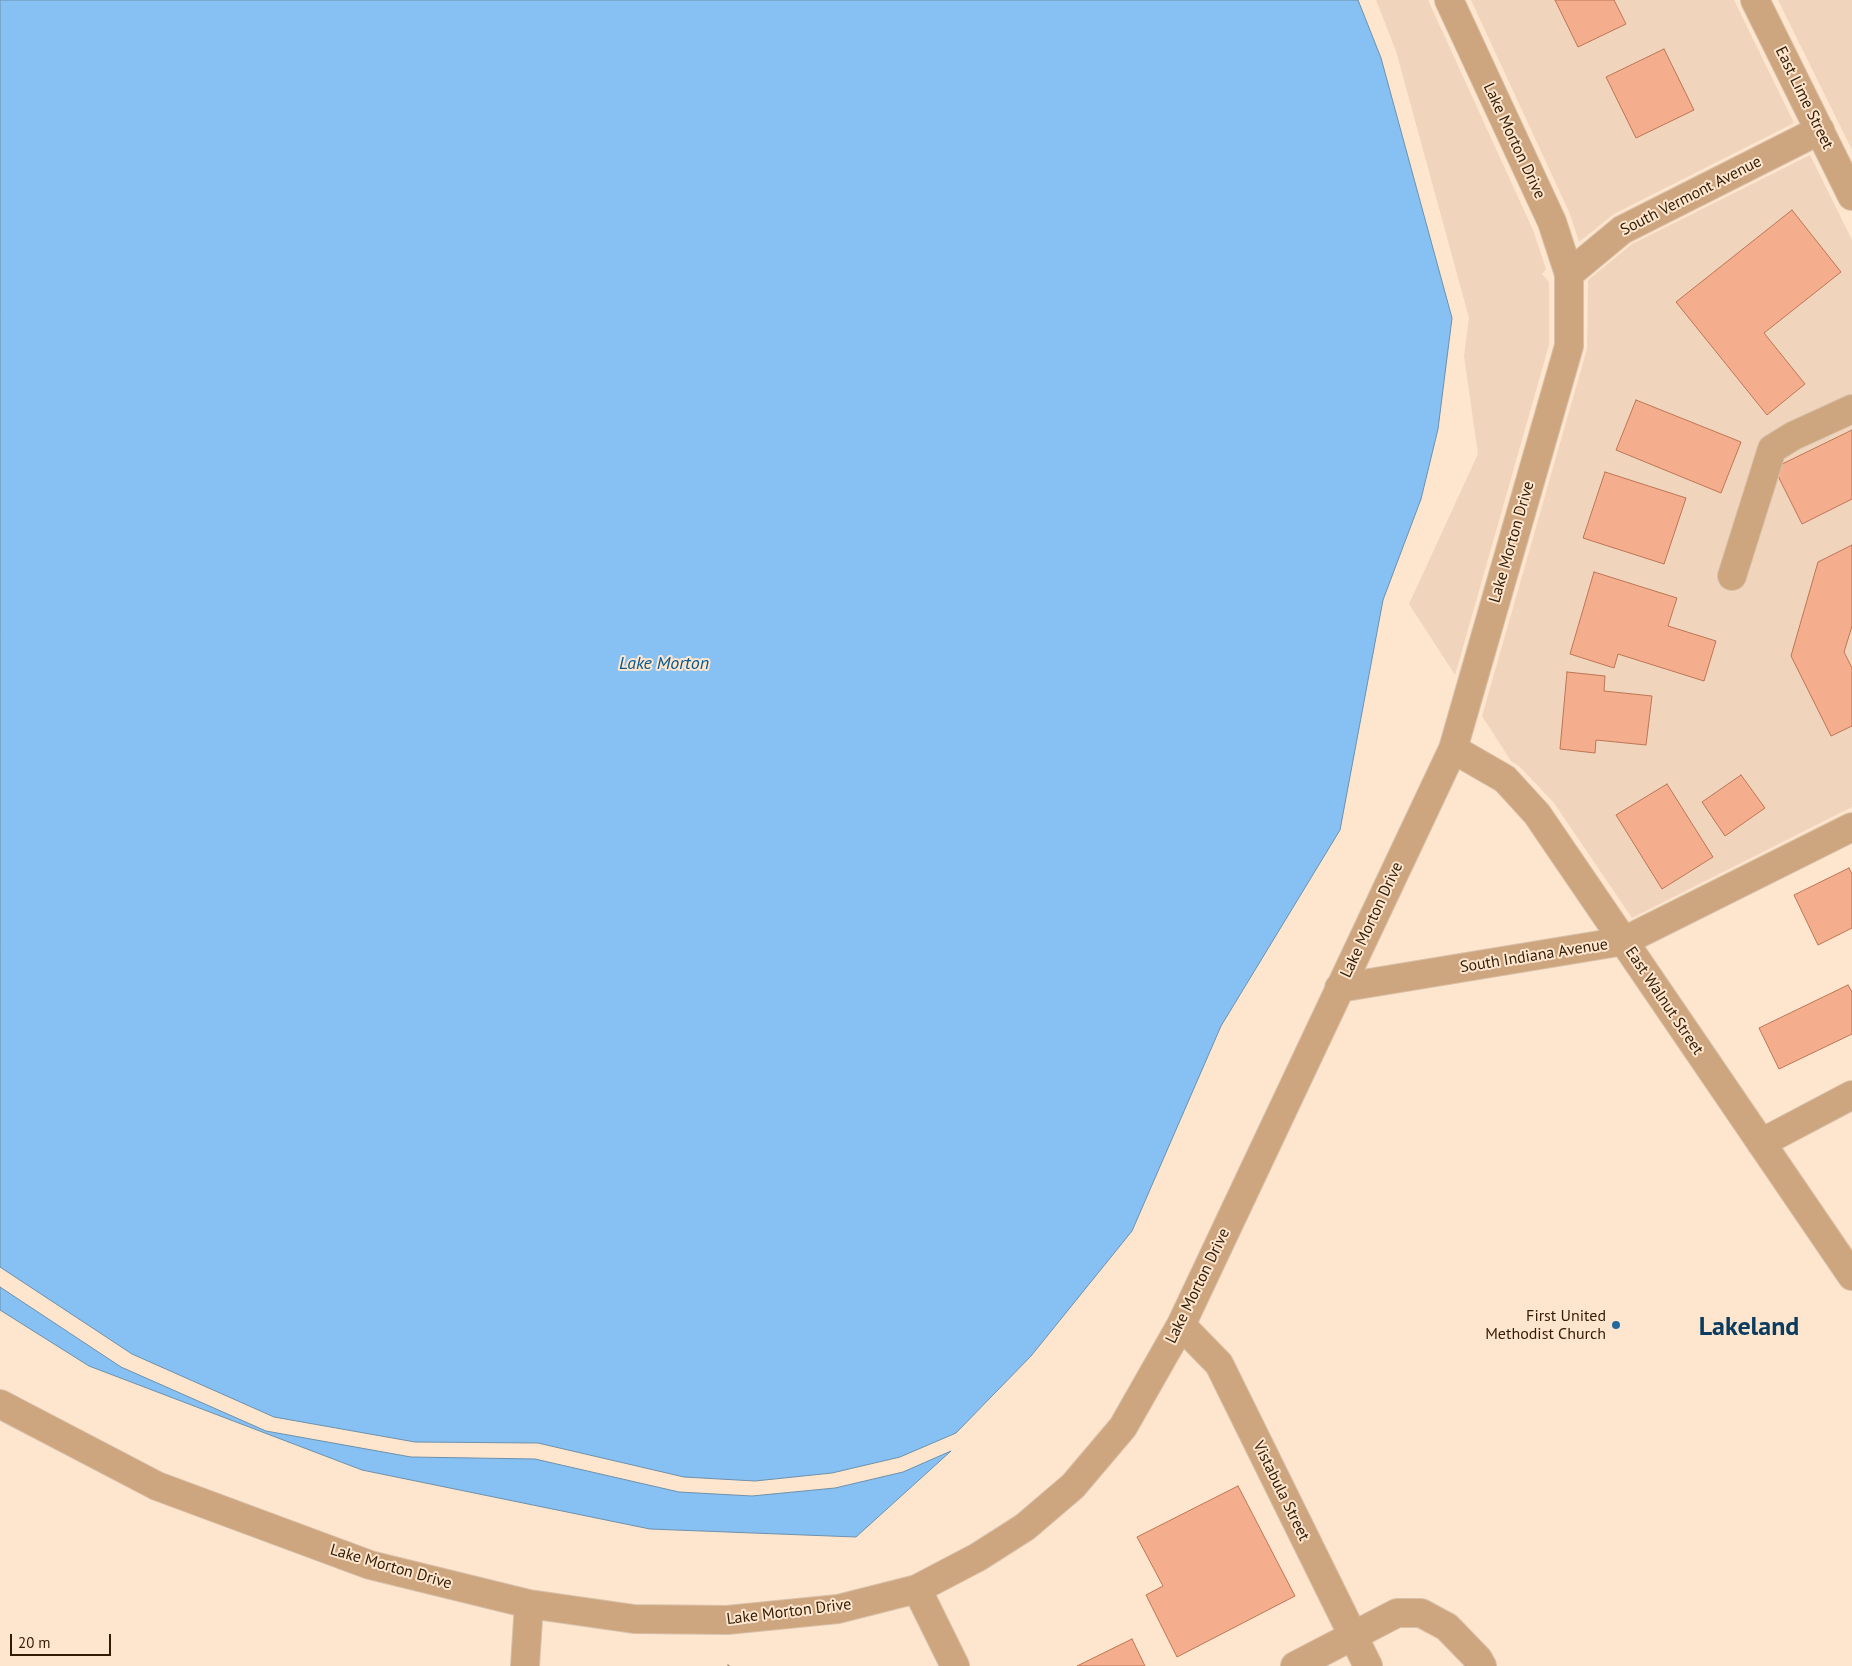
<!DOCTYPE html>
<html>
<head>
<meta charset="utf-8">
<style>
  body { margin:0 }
  #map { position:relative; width:1852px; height:1666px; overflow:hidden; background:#fde5ce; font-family:"PT Sans",sans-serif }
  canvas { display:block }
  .scale { position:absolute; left:10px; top:1634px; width:101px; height:22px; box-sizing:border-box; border:2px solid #311c03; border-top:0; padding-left:6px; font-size:15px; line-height:18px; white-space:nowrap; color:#311c03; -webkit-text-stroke:4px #fde5ce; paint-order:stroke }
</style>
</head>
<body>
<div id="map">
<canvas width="1852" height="1666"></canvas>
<div class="scale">20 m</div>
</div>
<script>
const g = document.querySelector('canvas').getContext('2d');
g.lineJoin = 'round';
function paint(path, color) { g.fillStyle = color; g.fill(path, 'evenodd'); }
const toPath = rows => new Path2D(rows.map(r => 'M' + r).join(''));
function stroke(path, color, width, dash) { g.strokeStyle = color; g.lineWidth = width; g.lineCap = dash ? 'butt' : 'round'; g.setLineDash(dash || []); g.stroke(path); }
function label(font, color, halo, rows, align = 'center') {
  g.font = font + ' "PT Sans",sans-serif'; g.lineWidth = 4; g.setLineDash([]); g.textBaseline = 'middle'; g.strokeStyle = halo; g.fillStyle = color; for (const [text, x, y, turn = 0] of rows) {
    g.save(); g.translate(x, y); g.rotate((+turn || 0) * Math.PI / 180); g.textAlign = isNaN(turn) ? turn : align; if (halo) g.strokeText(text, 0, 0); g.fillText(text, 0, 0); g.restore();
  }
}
const built = toPath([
  [1376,0,1428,0,1533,230,1546,269,1542,274,1549,282,1549,345,1455,675,1409,604,1478,454,1464,356,1469,318,1396,51],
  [1471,0,1734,0,1794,123,1614,214,1579,242,1570,214],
  [1778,0,1852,0,1852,150],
  [1810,155,1852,240,1852,807,1632,918,1554,803,1520,767,1511,761,1482,716,1587,349,1588,280,1632,244]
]);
const water = toPath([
  [0,0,1358,0,1381,58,1452,318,1438,429,1421,499,1383,600,1340,830,1221,1026,1132,1231,1031,1356,956,1433,900,1457,832,1473,755,1481,684,1477,538,1443,415,1442,274,1417,132,1354,0,1267,0,0],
  [0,1287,121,1367,266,1431,411,1457,535,1459,679,1492,752,1496,835,1488,903,1472,951,1451,856,1537,650,1529,362,1470,89,1366,0,1310,0,1287]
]);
const building = toPath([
  [1555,0,1614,0,1626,24,1578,47,1555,0],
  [1664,49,1694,110,1636,138,1606,77,1664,49],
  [1792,210,1841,272,1764,333,1805,384,1767,415,1676,302,1792,210],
  [1636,400,1741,442,1721,493,1616,450,1636,400],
  [1852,430,1852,499,1802,524,1774,468,1852,430],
  [1605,472,1686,498,1664,564,1583,538,1605,472],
  [1852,545,1852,626,1844,652,1852,668,1852,726,1831,736,1791,656,1818,562,1852,545],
  [1594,572,1677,598,1668,626,1716,641,1704,681,1618,654,1614,668,1570,654,1594,572],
  [1567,672,1605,676,1604,691,1652,696,1646,745,1596,740,1595,753,1560,749,1567,672],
  [1741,775,1765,808,1725,836,1702,802,1741,775],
  [1667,784,1713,857,1662,889,1616,815,1667,784],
  [1849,868,1852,874,1852,928,1818,945,1794,895,1849,868],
  [1848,985,1852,992,1852,1034,1779,1069,1759,1028,1848,985],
  [1238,1486,1295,1596,1177,1657,1146,1595,1163,1586,1137,1537,1238,1486],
  [1132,1639,1145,1666,1077,1666,1132,1639]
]);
const path = toPath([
  [728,1666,729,1665]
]);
const minor = toPath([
  [1755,0,1852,196],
  [1569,274,1622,230,1820,130],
  [1732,576,1772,449,1793,436,1852,409],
  [1453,749,1505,779,1537,814,1852,1276],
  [1339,988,1624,941,1852,827],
  [1761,1143,1852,1095],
  [1181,1325,1219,1364,1368,1666],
  [0,1404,157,1486,370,1565,529,1604,634,1619,727,1620,838,1609,917,1589,978,1557,1025,1527,1073,1486,1123,1427,1181,1325,1453,749,1569,346,1569,274,1552,222,1449,0],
  [917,1589,955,1666],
  [525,1666,529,1604],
  [1295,1666,1397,1613,1421,1613,1447,1627,1478,1659,1482,1666]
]);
const markers = [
  [1616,1325,5,"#24699d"]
];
const streetNames = [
  ["East Lime Street",1804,98,64],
  ["Lake Morton Drive",1514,141,65],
  ["South Vermont Avenue",1691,196,-27],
  ["Lake Morton Drive",1512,542,-74],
  ["Lake Morton Drive",1372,920,-65],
  ["South Indiana Avenue",1534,956,-9],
  ["East Walnut Street",1664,1001,56],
  ["Lake Morton Drive",1198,1286,-64],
  ["Vistabula Street",1281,1491,64],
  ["Lake Morton Drive",391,1567,16],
  ["Lake Morton Drive",789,1612,-7]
];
const poiNames = [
  ["First United",1606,1316],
  ["Methodist Church",1606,1334]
];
const waterNames = [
  ["Lake Morton",664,664]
];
const townNames = [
  ["Lakeland",1749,1328]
];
paint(built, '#f0d5bc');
paint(water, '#87c1f3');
stroke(water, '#6d90ab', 1);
paint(building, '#f4ae8e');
stroke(building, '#bd7655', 1);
stroke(minor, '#d8c1a9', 30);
stroke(path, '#a48d75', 3, [4, 2.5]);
stroke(minor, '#cda57f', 28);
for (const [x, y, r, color] of markers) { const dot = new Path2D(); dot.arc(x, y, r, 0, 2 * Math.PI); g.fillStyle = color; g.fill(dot); stroke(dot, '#fde5ce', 2); }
label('16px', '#311c03', '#fde5ce', streetNames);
label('16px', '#311c03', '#fde5ce', poiNames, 'right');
label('italic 18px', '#06588e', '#fde5ce', waterNames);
label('bold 26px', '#0b3c60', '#fde5ce', townNames);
</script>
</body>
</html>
